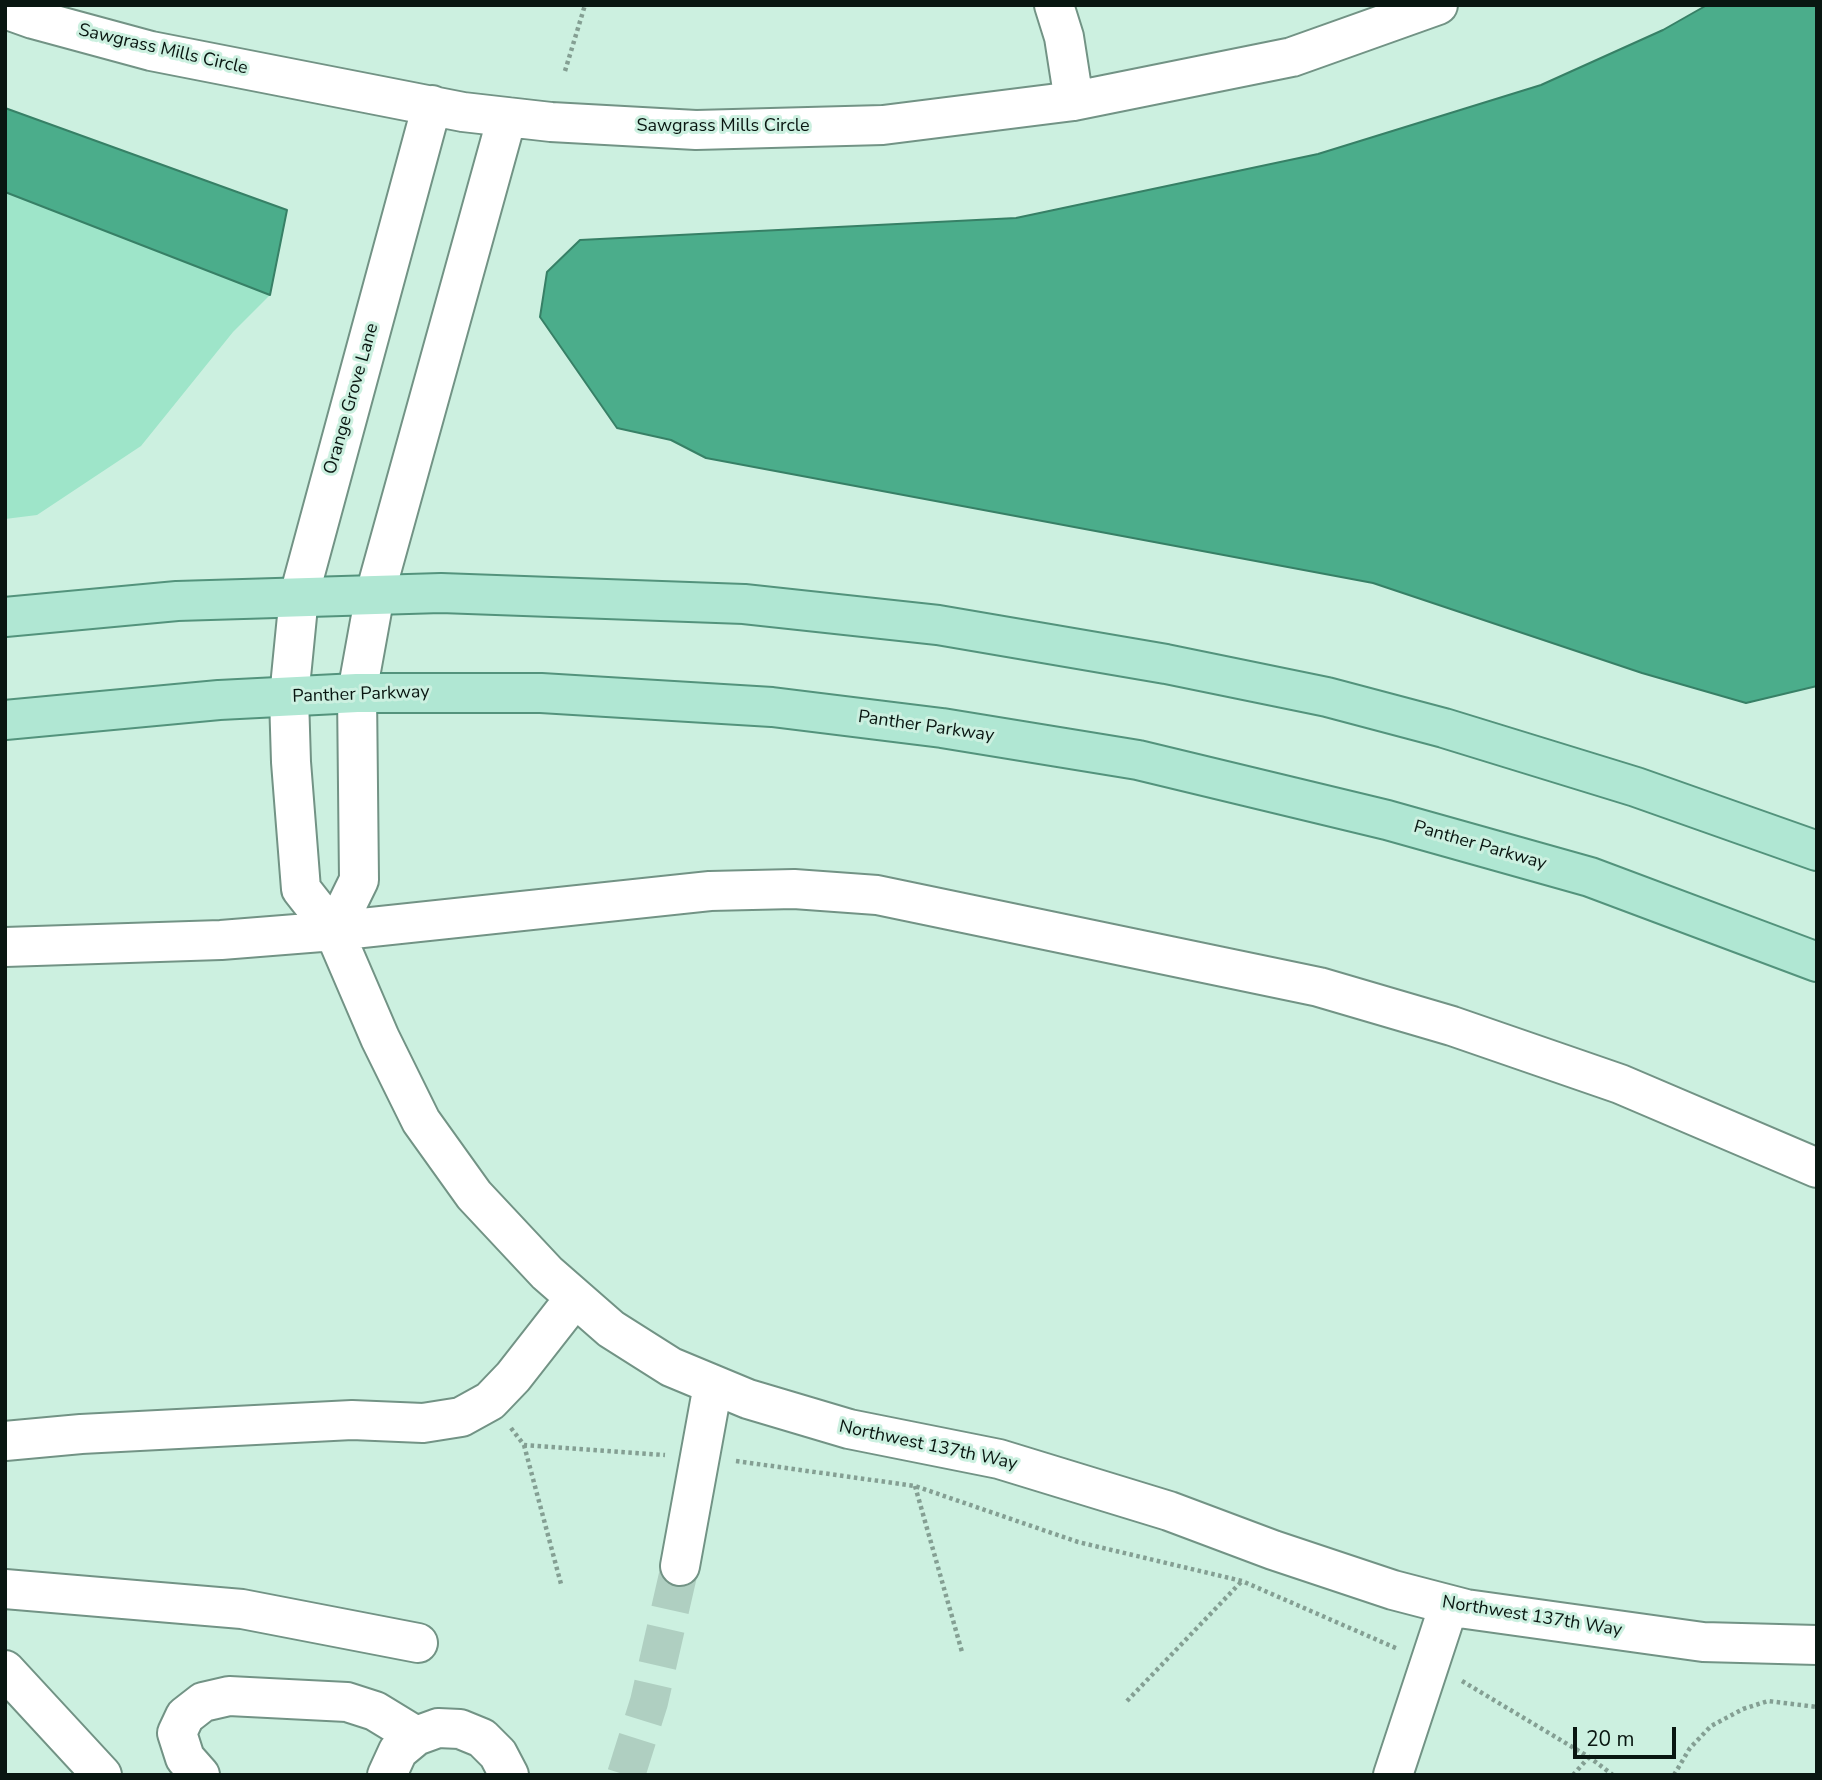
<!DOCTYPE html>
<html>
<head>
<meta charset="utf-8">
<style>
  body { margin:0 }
  #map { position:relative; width:1822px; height:1780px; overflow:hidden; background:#ccf0e0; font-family:"Nunito Sans",sans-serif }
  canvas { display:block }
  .frame { position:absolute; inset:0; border:7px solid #091611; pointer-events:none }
  .scale { position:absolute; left:1573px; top:1727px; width:103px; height:32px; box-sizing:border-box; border:4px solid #091611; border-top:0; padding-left:9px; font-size:21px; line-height:24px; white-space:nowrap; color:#091611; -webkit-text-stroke:5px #ccf0e0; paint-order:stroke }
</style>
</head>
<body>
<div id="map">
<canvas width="1822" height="1780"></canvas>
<div class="frame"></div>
<div class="scale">20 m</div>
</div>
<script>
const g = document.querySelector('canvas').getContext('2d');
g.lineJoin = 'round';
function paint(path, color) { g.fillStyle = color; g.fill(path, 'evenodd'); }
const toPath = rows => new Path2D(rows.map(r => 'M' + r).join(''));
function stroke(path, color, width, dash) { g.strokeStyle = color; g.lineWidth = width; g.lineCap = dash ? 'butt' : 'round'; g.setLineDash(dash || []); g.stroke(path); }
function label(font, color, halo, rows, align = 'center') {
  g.font = font + ' "Nunito Sans",sans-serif'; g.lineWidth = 6; g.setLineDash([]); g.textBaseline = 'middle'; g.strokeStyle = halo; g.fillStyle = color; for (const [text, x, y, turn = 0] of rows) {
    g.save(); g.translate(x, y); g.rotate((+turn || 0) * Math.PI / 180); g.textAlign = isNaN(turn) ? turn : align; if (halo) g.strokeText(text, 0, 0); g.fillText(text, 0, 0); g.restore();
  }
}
const green = toPath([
  [5,192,270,295,233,332,141,446,37,515,5,519]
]);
const water = toPath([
  [1707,5,1817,5,1817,686,1746,703,1642,673,1373,583,706,458,671,440,617,428,540,317,547,272,580,240,1016,218,1318,154,1541,85,1663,30,1707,5],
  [5,108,287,210,270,295,5,192,5,108]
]);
const minorTunnel = toPath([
  [626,1775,649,1702,680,1566]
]);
const path = toPath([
  [565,71,585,5],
  [511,1428,524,1445,665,1455],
  [524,1445,561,1584],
  [736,1461,915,1486,1078,1542,1242,1581,1398,1649],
  [915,1486,962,1652],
  [1462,1681,1589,1757,1613,1775],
  [1127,1701,1242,1581],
  [1573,1775,1589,1757],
  [1674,1775,1690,1748,1711,1726,1743,1709,1768,1701,1817,1707]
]);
const minor = toPath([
  [1054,5,1064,37,1074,101],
  [5,9,33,19,151,51,463,112,551,122,696,130,883,125,1074,101,1292,57,1438,5],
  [432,105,299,596,289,697,291,762,301,889,334,931,380,1038,421,1121,474,1195,547,1273,611,1329,671,1367,748,1399,849,1429,999,1459,1169,1511,1273,1550,1393,1590,1466,1609,1703,1642,1817,1645],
  [334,931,359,880,357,693,375,594,507,117],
  [5,947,221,940,334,931,710,891,794,889,877,895,1319,987,1452,1026,1620,1084,1817,1168],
  [5,1441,81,1434,352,1420,423,1423,461,1417,490,1401,513,1377,574,1299],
  [680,1566,713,1385],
  [5,1589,242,1609,418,1643],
  [5,1670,102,1775],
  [200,1775,185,1758,177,1733,185,1716,203,1702,229,1696,347,1702,375,1711,416,1736],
  [387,1775,398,1751,416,1736,438,1728,460,1729,482,1738,498,1754,509,1775],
  [1393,1775,1449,1605]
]);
const major = toPath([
  [5,617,177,601,441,593,744,604,938,625,1166,664,1327,697,1444,728,1636,787,1817,851],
  [5,720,219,700,357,693,541,693,772,707,942,728,1138,760,1387,820,1590,877,1817,962]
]);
const streetNames = [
  ["Sawgrass Mills Circle",163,50,13],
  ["Sawgrass Mills Circle",723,127],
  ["Orange Grove Lane",352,399,-74],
  ["Panther Parkway",361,695,-2],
  ["Panther Parkway",926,727,8],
  ["Panther Parkway",1480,846,16],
  ["Northwest 137th Way",928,1446,12],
  ["Northwest 137th Way",1532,1617,9]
];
paint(green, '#9ee5c9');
paint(water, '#4bad8b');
stroke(water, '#378066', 2);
stroke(minorTunnel, '#afcfc1', 38, [38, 19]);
stroke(minor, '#729385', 42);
stroke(major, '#53937c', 42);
stroke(path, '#849f93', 4.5, [3.5, 3.5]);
stroke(minor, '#fff', 38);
stroke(major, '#b0e7d3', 38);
label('18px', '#091611', '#ccf0e0', streetNames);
</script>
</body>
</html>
